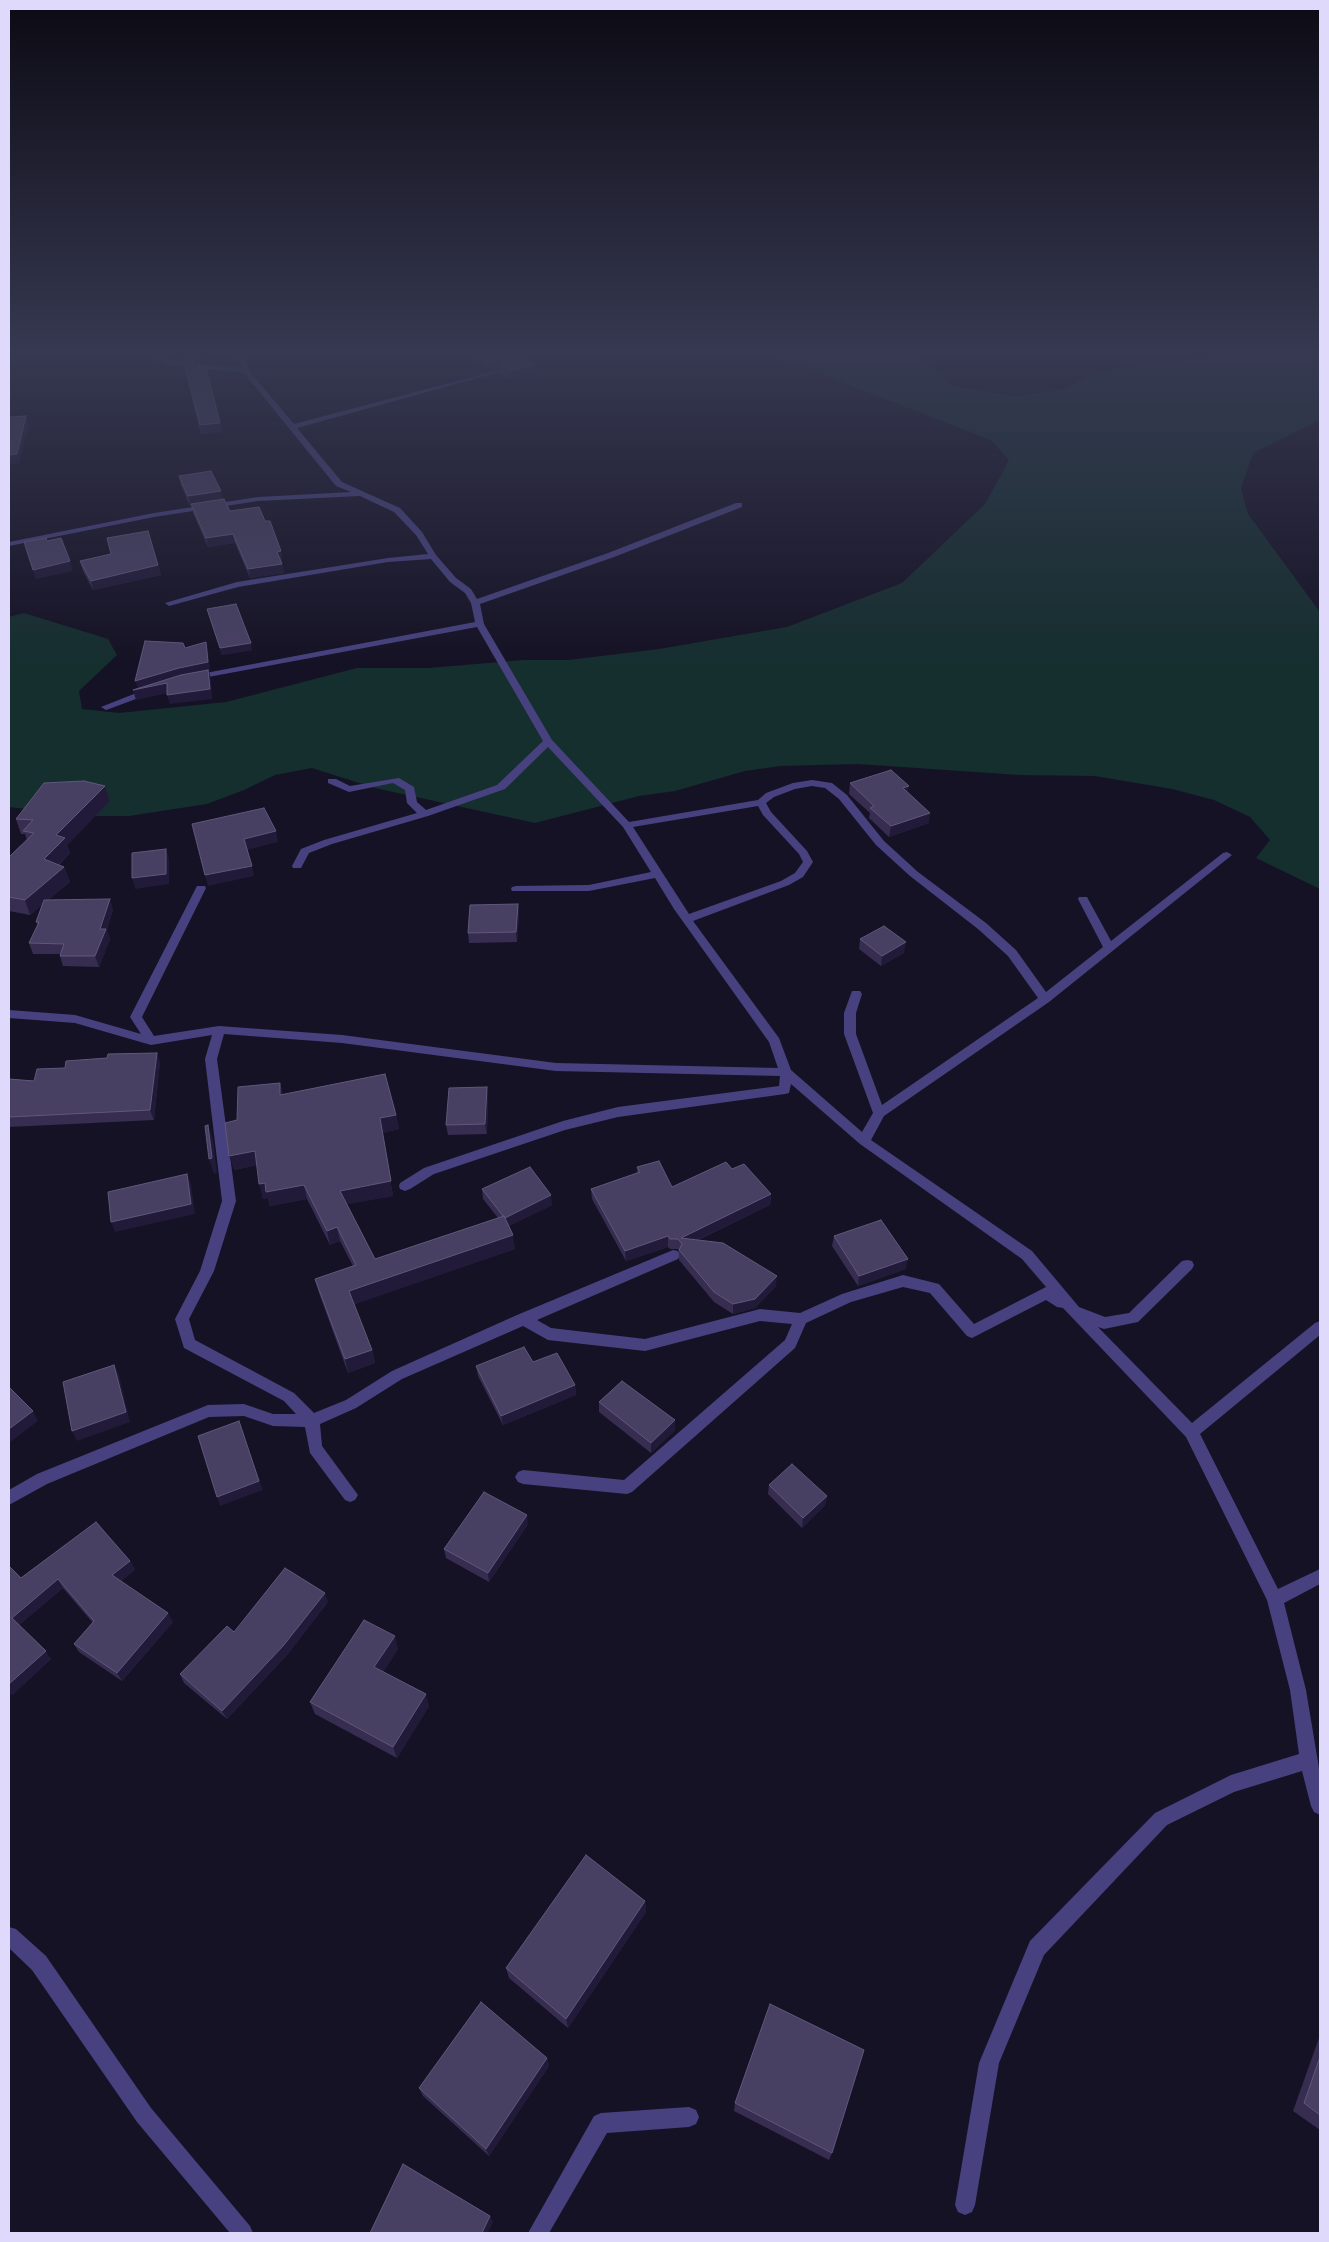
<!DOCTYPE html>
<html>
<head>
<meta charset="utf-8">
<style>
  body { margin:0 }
  #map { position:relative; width:1329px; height:2242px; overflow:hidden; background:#161225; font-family:Lato,sans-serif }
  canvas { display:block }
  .frame { position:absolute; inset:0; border:10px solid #dfdafb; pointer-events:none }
</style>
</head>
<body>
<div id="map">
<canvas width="1329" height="2242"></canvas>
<div class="frame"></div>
</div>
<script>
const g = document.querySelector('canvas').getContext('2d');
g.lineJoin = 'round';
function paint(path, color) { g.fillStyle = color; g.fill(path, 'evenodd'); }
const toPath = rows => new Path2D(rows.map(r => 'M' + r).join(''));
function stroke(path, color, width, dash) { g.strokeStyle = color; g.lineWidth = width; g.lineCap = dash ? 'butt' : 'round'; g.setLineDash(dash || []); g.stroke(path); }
const green = toPath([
  [765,354,912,354,944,375,951,386,1013,396,1061,390,1099,372,1154,364,1235,354,1320,354,1320,420,1253,453,1241,488,1248,514,1320,612,1320,889,1256,858,1270,840,1250,817,1214,800,1172,789,1095,776,1019,775,858,764,781,766,745,771,675,791,639,796,535,823,375,788,312,768,275,775,244,790,207,804,129,816,86,816,9,807,9,617,24,613,108,639,117,655,79,691,82,709,119,713,226,702,357,668,429,668,523,660,568,660,659,649,787,627,902,583,985,504,1009,460,991,440,789,362]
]);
const minor = toPath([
  [144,354,154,354,171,361,242,368,236,354,242,354,249,371,294,424,518,365,518,367,297,428,342,482,400,508,422,532,436,555,456,578,471,589,477,599,608,553,736,503,742,503,742,507,614,557,480,604,484,624,552,740,629,822,758,800,766,793,793,783,812,780,832,783,847,795,884,841,918,872,986,923,1016,950,1046,992,1103,947,1078,899,1079,897,1087,897,1111,941,1223,853,1227,852,1232,855,1049,1002,884,1116,871,1140,1032,1251,1079,1307,1105,1317,1129,1313,1182,1261,1187,1260,1192,1261,1194,1265,1192,1269,1138,1322,1104,1329,1098,1327,1192,1423,1315,1323,1320,1321,1320,1335,1200,1434,1278,1589,1320,1569,1320,1584,1284,1603,1306,1690,1320,1774,1320,1815,1314,1812,1311,1806,1302,1771,1234,1792,1167,1825,1044,1955,999,2063,975,2205,972,2212,965,2215,958,2212,955,2205,979,2063,1030,1941,1155,1813,1231,1775,1299,1754,1290,1690,1267,1600,1186,1437,1063,1308,1057,1307,1046,1300,972,1338,967,1336,930,1293,903,1287,851,1302,806,1323,795,1348,632,1492,627,1494,523,1484,518,1482,515,1477,518,1472,523,1470,624,1480,785,1340,792,1324,760,1321,645,1351,548,1340,523,1326,402,1379,356,1408,320,1424,322,1446,358,1495,355,1500,350,1502,345,1500,310,1453,305,1427,273,1426,244,1416,209,1417,47,1484,9,1505,9,1490,37,1474,208,1405,244,1404,273,1414,296,1414,284,1401,184,1348,175,1319,200,1271,222,1201,205,1059,212,1035,151,1045,75,1023,9,1018,9,1010,75,1015,141,1034,130,1017,197,886,205,886,206,888,142,1017,154,1036,219,1026,342,1035,556,1063,778,1068,769,1042,674,909,655,878,589,891,512,891,511,889,512,887,516,886,589,885,651,872,623,827,548,747,505,789,428,816,332,844,309,853,301,868,293,868,292,866,301,849,324,840,417,813,407,803,405,790,393,783,349,792,328,783,328,779,336,779,350,786,399,778,414,787,417,802,426,810,497,785,543,741,477,627,192,680,190,678,195,675,475,622,471,603,465,593,450,582,431,559,388,562,238,587,169,606,165,603,237,582,388,558,428,554,416,535,394,512,360,496,258,501,154,517,9,546,9,542,154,513,258,497,351,492,336,486,244,373,170,365,144,354],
  [812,786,825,788,839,799,876,845,910,876,978,929,1008,956,1038,998,882,1105,856,1034,856,1013,862,994,860,991,852,991,844,1013,844,1034,873,1113,862,1132,791,1070,779,1038,693,921,789,885,803,877,813,862,807,851,771,812,766,803,774,797,795,789,812,786],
  [758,806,763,815,799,854,803,862,795,873,781,881,689,914,633,827,758,806],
  [224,1034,342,1043,556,1071,780,1076,779,1086,618,1107,563,1121,424,1168,400,1183,399,1186,400,1189,405,1191,410,1189,434,1174,565,1130,618,1117,785,1094,789,1093,791,1084,860,1144,1022,1259,1046,1287,974,1324,939,1284,903,1275,842,1294,800,1313,760,1309,645,1339,551,1328,537,1320,678,1259,680,1255,678,1251,673,1250,517,1315,392,1371,346,1400,314,1413,294,1393,195,1340,189,1319,214,1271,236,1201,217,1059,224,1034],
  [149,688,152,689,152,693,109,709,106,710,101,707,149,688],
  [9,1927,16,1929,46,1956,151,2108,250,2226,253,2233,230,2233,137,2122,32,1970,9,1948,9,1927],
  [689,2107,696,2110,699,2117,696,2124,689,2127,607,2133,549,2233,528,2233,594,2116,601,2113,689,2107]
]);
const wall = toPath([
  [181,354,202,354,200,362,195,361,196,368,222,432,201,434],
  [474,354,520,354,520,359,535,372,511,379,500,374,500,368,492,370,478,362,477,356],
  [179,476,222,499,230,511,265,521,281,551,282,560,281,561,284,573,250,578,235,543,208,547,193,513,192,505,190,506,181,485],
  [80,561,158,565,161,575,93,590,83,571],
  [207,609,252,650,222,655],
  [850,783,908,793,929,823,889,837,869,818,870,813,849,794],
  [105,786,110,801,67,845,70,853,59,865,64,867,70,882,48,900,113,909,107,930,110,939,99,967,63,966,60,956,60,954,33,954,29,943,38,925,36,922,42,905,30,915,9,911,9,857,27,840,25,834,21,834,16,819],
  [518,904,519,914,517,942,469,943,468,933],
  [860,939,904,953,881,966,859,949],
  [160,1062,154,1120,9,1127,9,1079,34,1081],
  [487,1087,488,1097,487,1134,448,1135,446,1125],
  [283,1094,396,1115,399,1129,382,1133,393,1196,347,1204,375,1259,498,1218,483,1199,482,1189,552,1205,509,1226,515,1249,354,1304,372,1350,375,1363,348,1373,319,1293,315,1279,353,1266,340,1241,330,1245,307,1199,270,1206,268,1198,263,1199,257,1165,234,1170,237,1120],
  [637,1167,672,1187,732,1169,771,1194,770,1205,698,1240,776,1286,755,1308,733,1314,714,1302,679,1260,679,1251,678,1249,670,1249,668,1247,626,1261,592,1199,591,1189,637,1173],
  [834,1236,906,1269,858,1286,832,1246],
  [533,1362,575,1385,576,1395,503,1425,478,1376,476,1366],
  [599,1402,675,1420,675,1430,651,1453,599,1412],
  [769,1485,827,1496,825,1505,802,1528,768,1494],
  [528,1524,489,1582,446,1558,444,1549],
  [130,1561,135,1570,121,1581,173,1622,122,1681,79,1652,74,1644,93,1623,63,1588,19,1625,51,1659,12,1695,9,1691,9,1566,21,1578],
  [328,1602,287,1655,227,1719,184,1683,180,1674,234,1632],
  [398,1649,383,1672,429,1706,397,1758,315,1714,310,1702],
  [645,1901,646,1912,568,2028,509,1978,506,1968],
  [1320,2037,1320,2130,1293,2111,1319,2038],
  [547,2058,549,2066,489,2156,423,2096,419,2088],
  [735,2103,832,2153,829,2160,734,2111]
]);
const shadedWall = toPath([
  [198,354,202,354,200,362],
  [517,354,520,354,520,362,499,365,500,368,492,370,492,361],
  [195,361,197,370,192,368],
  [534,364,535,372,511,379,510,371],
  [26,416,29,425,19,463,9,465,9,455],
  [220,423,222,432,201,434,200,425],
  [221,491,222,501,190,506,188,496],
  [233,534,235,543,208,547,206,538],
  [281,551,282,560,279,561,277,552],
  [70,561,73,571,36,579,33,570],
  [282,564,284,573,250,578,248,569],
  [158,565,161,575,93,590,91,581],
  [206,642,208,651,210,671,209,671,211,680,212,699,170,704,167,695,210,689,208,671,181,676,138,689,167,683,169,693,136,700,133,690,138,689,135,681,179,668,208,662],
  [251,643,252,650,222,655,220,648],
  [105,786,110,801,67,845,70,853,49,874,44,859,56,835],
  [909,786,907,797,903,788],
  [930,813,929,823,889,837,891,826],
  [276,831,278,842,247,850,244,839],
  [166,849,169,859,169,884,135,889,132,878],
  [252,866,254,876,208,886,205,875],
  [64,867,70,882,30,915,25,900],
  [110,899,113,909,107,930,110,939,99,967,95,956,100,929],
  [518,904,519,914,517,942,516,932],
  [906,942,904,953,881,966,882,956],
  [157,1053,160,1062,154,1120,150,1110],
  [280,1083,284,1097,280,1095],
  [487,1087,488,1097,487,1134,485,1124],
  [396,1115,399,1129,382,1133,393,1196,343,1205,340,1191,380,1118],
  [208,1125,213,1140,217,1173,214,1174,209,1159],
  [255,1151,259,1165,234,1170,229,1156],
  [187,1174,191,1184,195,1214,115,1232,111,1222],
  [265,1183,304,1185,307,1199,270,1206,268,1198,263,1199,259,1184],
  [771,1194,770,1205,682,1247,681,1238],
  [551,1195,552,1205,505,1228,504,1218],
  [337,1227,340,1241,330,1245,327,1231],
  [513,1235,515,1249,353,1305,349,1291],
  [668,1236,668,1247,626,1261,625,1251],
  [908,1259,906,1269,858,1286,859,1276],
  [777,1276,776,1286,755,1308,733,1314,733,1304],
  [372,1350,375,1363,348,1373,345,1359],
  [114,1365,119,1375,130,1422,77,1441,72,1431],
  [575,1385,576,1395,503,1425,501,1416],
  [33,1411,38,1421,9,1443,9,1429],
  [675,1420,675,1430,651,1453,651,1443],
  [239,1421,263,1490,220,1506,217,1497],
  [827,1496,825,1505,802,1528,803,1518],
  [527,1515,528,1524,489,1582,488,1573],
  [130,1561,135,1570,117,1584,112,1575],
  [58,1579,63,1588,18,1626,12,1618],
  [325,1593,328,1602,287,1655,227,1719,222,1711],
  [168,1613,173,1622,122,1681,117,1673],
  [395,1636,398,1649,378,1680,374,1667],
  [46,1651,51,1659,12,1695,9,1690,9,1684],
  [426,1694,429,1706,397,1758,393,1747],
  [645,1901,646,1912,568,2028,566,2019],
  [547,2058,549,2066,489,2156,486,2149],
  [490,2216,493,2222,488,2233,482,2233]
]);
const building = toPath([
  [478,354,517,354,492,361,478,354],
  [525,358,534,364,510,371,499,365,525,358],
  [183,360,195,361,192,368,206,367,220,423,200,425,183,360],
  [26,416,17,454,9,455,9,417,26,416],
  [211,471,221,491,188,496,179,476,211,471],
  [224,499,230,511,259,507,265,521,270,521,281,551,277,552,282,564,248,569,233,534,206,538,191,504,224,499],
  [148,531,158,565,91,581,80,561,111,554,107,538,148,531],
  [46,538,47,541,61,538,70,561,33,570,24,542,46,538],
  [236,604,251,643,220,648,207,609,236,604],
  [145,641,183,643,185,648,206,642,208,662,179,668,135,681,145,641],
  [208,670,210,689,167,695,167,683,133,690,181,675,208,670],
  [891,770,909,786,903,788,930,813,891,826,870,808,874,806,850,783,891,770],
  [84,781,105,786,56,835,65,838,44,859,64,867,25,900,9,897,9,857,34,833,23,831,33,820,16,819,44,783,84,781],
  [264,808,276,831,244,839,252,866,205,875,192,824,264,808],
  [166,849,166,874,132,878,132,853,166,849],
  [110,899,100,929,106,929,95,956,60,956,64,944,29,943,39,922,36,922,44,900,110,899],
  [518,904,516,932,468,933,470,905,518,904],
  [884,926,906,942,882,956,860,939,884,926],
  [157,1053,150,1110,9,1117,9,1079,34,1081,37,1069,65,1068,66,1061,107,1058,108,1054,157,1053],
  [385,1074,396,1115,380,1118,391,1181,340,1191,375,1259,504,1216,513,1235,349,1291,372,1350,345,1359,315,1279,356,1265,337,1227,327,1231,304,1185,266,1192,265,1183,259,1184,255,1151,229,1156,225,1123,237,1120,238,1087,280,1083,280,1095,385,1074],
  [487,1087,485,1124,446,1125,449,1088,487,1087],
  [208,1125,212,1158,209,1159,205,1126,208,1125],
  [659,1161,672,1187,726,1162,732,1169,744,1164,771,1194,681,1238,723,1243,777,1276,755,1299,733,1304,714,1292,679,1250,682,1244,678,1239,670,1239,668,1236,625,1251,591,1189,640,1172,637,1167,659,1161],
  [530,1167,551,1195,505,1218,504,1216,503,1216,482,1189,530,1167],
  [187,1174,191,1204,111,1222,108,1192,187,1174],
  [881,1220,908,1259,859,1276,834,1236,881,1220],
  [524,1347,533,1362,557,1353,575,1385,501,1416,476,1366,524,1347],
  [114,1365,126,1412,72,1431,63,1382,114,1365],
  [622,1381,675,1420,651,1443,599,1402,622,1381],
  [9,1387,33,1411,9,1429,9,1387],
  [239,1421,259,1481,217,1497,198,1436,239,1421],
  [792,1464,827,1496,803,1518,769,1485,792,1464],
  [484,1492,527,1515,488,1573,444,1549,484,1492],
  [96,1522,130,1561,112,1575,168,1613,117,1673,74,1644,94,1621,58,1579,12,1618,46,1651,9,1684,9,1566,21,1578,96,1522],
  [285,1568,325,1593,283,1646,222,1711,180,1674,227,1626,234,1632,285,1568],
  [364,1620,395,1636,374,1667,426,1694,393,1747,310,1702,364,1620],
  [586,1855,645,1901,566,2019,506,1968,586,1855],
  [481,2002,547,2058,486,2149,419,2088,481,2002],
  [770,2004,864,2050,832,2153,735,2103,770,2004],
  [1320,2057,1320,2115,1304,2103,1320,2057],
  [403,2164,490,2216,482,2233,370,2233,403,2164]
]);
paint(green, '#152e2e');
paint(minor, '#47427f');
paint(wall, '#362d51');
paint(shadedWall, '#211a38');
paint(building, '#484063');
stroke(building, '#60587b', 1);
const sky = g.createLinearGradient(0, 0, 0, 668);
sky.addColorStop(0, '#0c0a14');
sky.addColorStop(0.53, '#363951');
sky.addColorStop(1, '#36395100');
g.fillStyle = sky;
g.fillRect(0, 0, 1329, 668);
</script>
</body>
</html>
